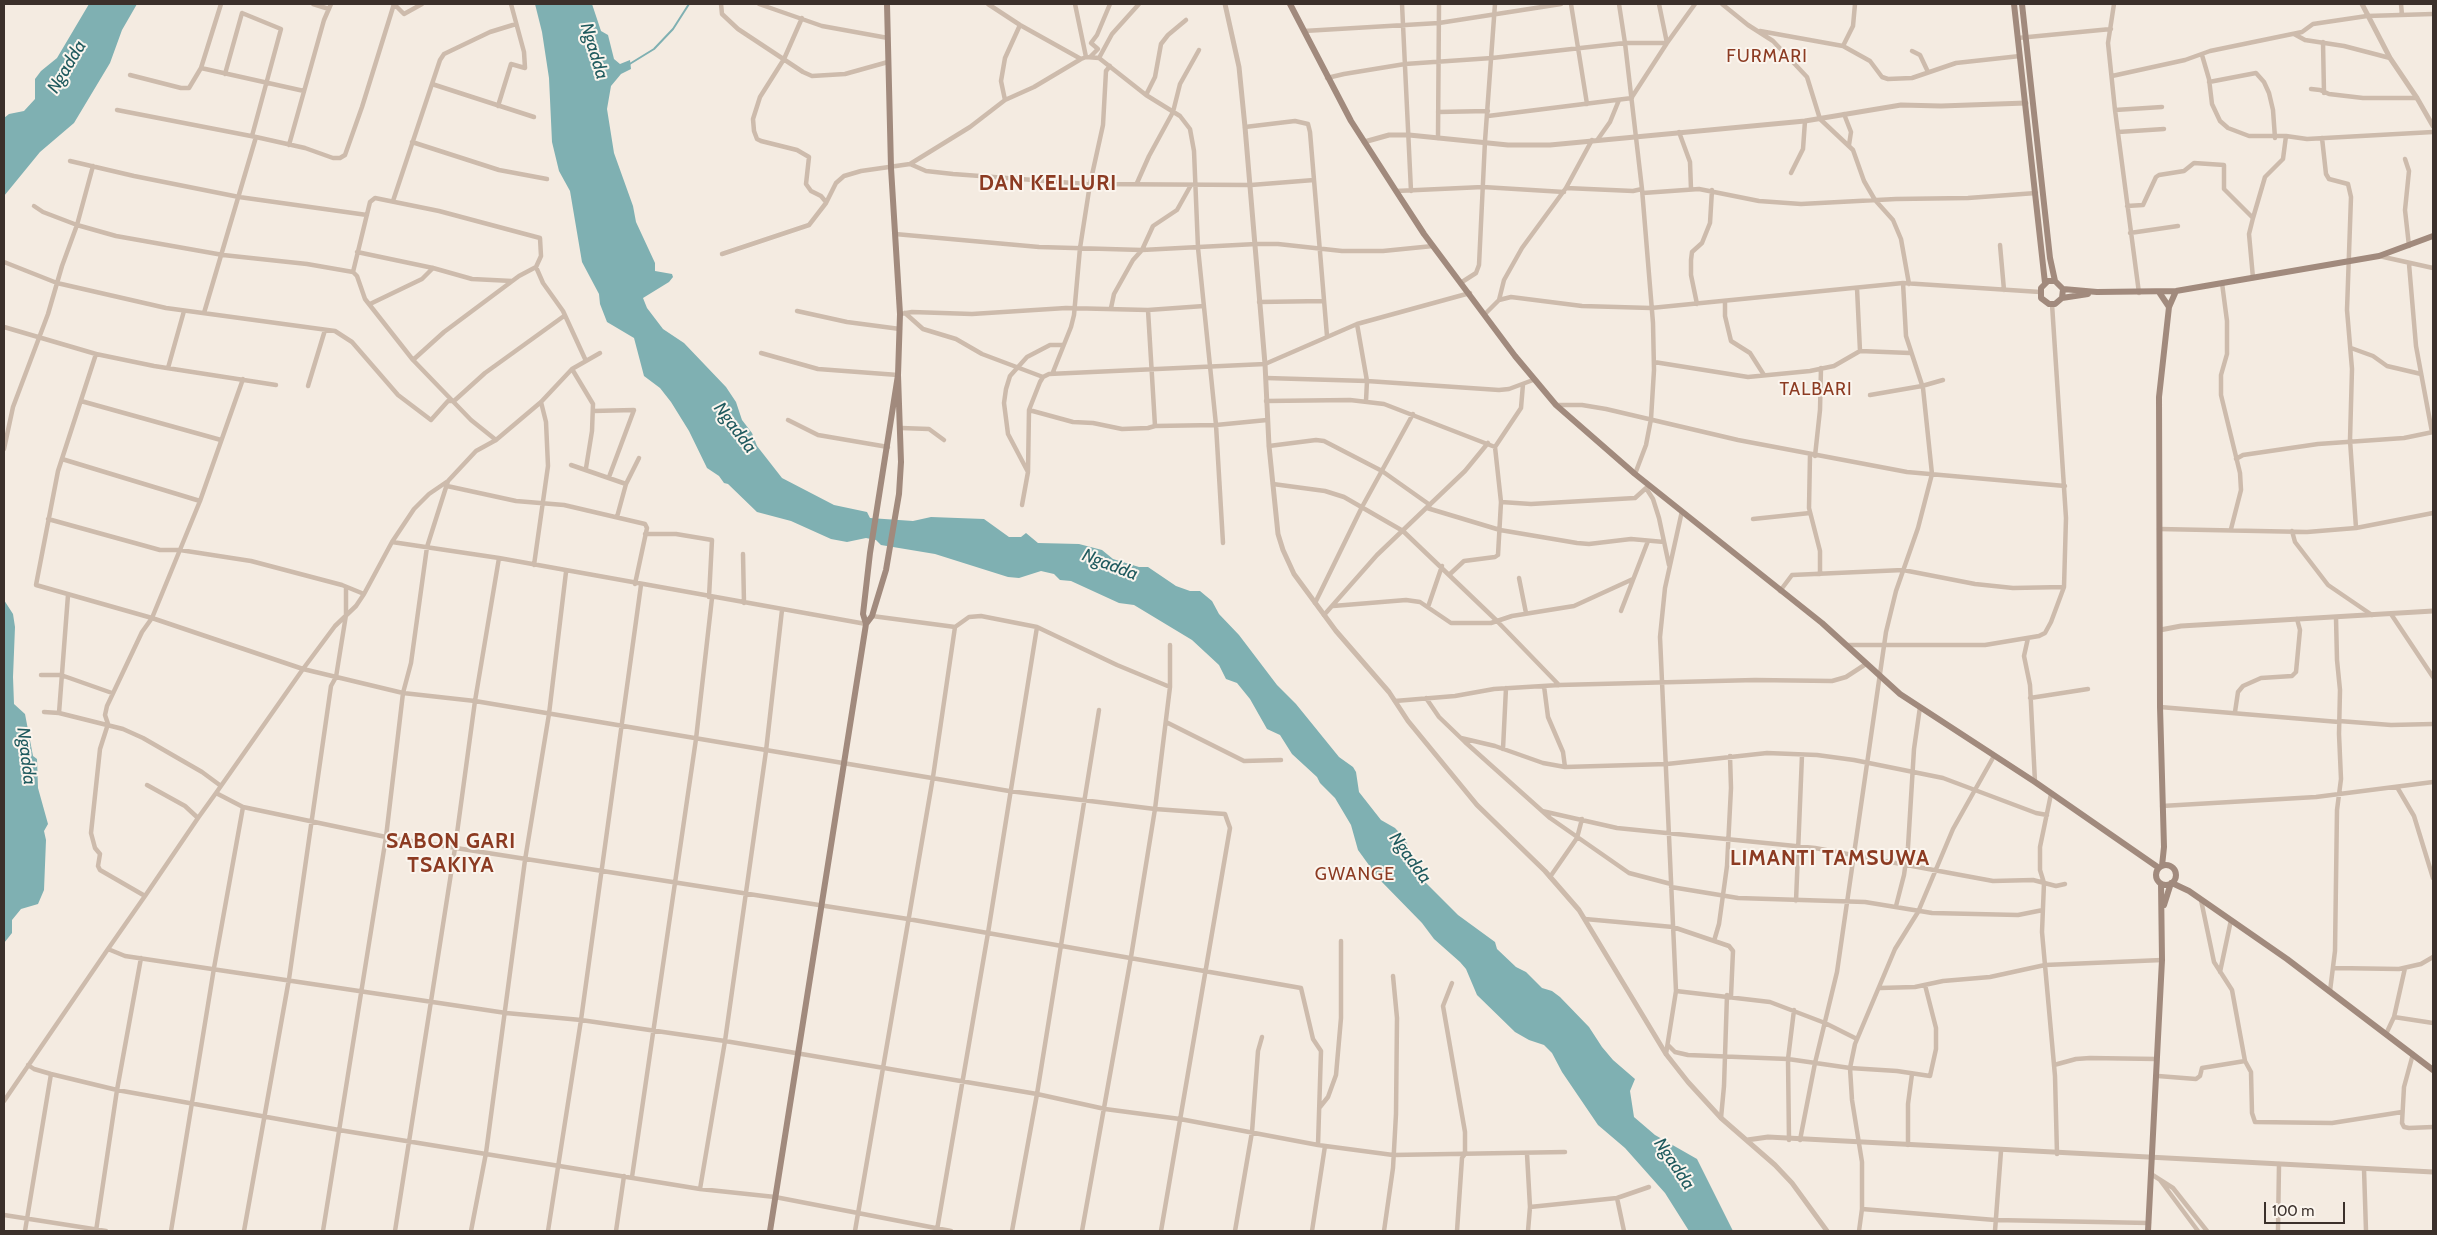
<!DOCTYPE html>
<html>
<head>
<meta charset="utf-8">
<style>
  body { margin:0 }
  #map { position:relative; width:2437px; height:1235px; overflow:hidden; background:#f4ebe1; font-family:Cabin,sans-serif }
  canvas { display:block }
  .frame { position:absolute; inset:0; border:5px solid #3b302b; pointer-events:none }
  .scale { position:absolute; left:2264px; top:1202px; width:81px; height:22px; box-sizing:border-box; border:2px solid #3b302b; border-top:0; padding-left:6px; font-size:15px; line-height:18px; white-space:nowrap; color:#3b302b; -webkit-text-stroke:4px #fbf5ee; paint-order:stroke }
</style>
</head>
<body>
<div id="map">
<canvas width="2437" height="1235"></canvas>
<div class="frame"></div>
<div class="scale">100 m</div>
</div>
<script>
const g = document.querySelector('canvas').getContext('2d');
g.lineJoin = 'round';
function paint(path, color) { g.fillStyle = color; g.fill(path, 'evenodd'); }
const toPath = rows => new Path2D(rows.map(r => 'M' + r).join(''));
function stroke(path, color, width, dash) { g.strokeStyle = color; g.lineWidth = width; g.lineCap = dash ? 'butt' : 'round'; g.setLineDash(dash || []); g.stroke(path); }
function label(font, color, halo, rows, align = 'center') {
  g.font = font + ' Cabin,sans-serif'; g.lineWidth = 4; g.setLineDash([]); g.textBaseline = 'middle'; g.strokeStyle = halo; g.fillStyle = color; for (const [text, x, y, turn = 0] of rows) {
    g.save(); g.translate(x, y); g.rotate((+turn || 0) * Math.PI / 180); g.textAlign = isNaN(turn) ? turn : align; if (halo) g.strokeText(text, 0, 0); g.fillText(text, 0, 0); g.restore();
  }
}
const water = toPath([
  [89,4,137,4,122,30,110,63,74,123,40,152,4,196,4,118,9,114,24,111,35,99,35,79,41,71,57,58],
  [535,4,592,4,601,31,608,35,614,59,620,64,630,60,631,69,621,74,611,86,607,109,614,153,633,206,636,222,655,263,655,271,672,274,673,277,669,282,643,298,647,308,663,329,684,343,726,387,736,402,742,420,752,433,757,446,782,478,834,505,867,512,870,518,913,521,931,517,984,519,1009,537,1021,537,1026,533,1038,543,1079,544,1102,550,1113,559,1139,567,1148,567,1176,586,1190,591,1200,591,1212,601,1219,614,1239,635,1277,685,1296,704,1339,757,1353,767,1356,772,1359,792,1381,820,1395,828,1405,839,1420,877,1458,915,1495,942,1497,949,1516,967,1526,972,1542,988,1552,991,1560,997,1589,1027,1602,1047,1613,1060,1635,1079,1630,1091,1634,1117,1655,1135,1697,1159,1733,1231,1689,1231,1665,1193,1625,1148,1598,1125,1562,1072,1552,1053,1544,1045,1529,1040,1515,1032,1477,995,1466,969,1460,962,1434,939,1422,923,1379,879,1358,850,1351,825,1335,798,1320,783,1317,777,1292,754,1280,735,1267,729,1250,699,1237,683,1226,679,1219,665,1192,640,1134,605,1119,603,1071,581,1060,580,1054,574,1041,571,1019,578,1008,577,935,554,881,545,876,540,866,538,847,542,831,539,791,521,757,512,728,484,724,483,719,476,707,468,689,431,671,402,660,388,644,376,634,338,607,322,600,304,599,294,582,262,570,191,559,171,552,142,549,78,542,32],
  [4,600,13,614,15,627,13,677,14,704,25,714,33,756,37,759,38,788,48,824,44,831,46,840,44,890,38,904,21,909,12,920,12,933,4,943]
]);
const stream = toPath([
  [628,65,654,49,673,29,689,4]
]);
const minor = toPath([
  [313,4,329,9],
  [394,4,404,14,422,4],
  [721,4,722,14,738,29,803,72,812,76,845,74,888,62],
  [759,4,822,26,888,38],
  [988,4,1020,25,1081,59],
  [1075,4,1086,57],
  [1402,4,1411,191],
  [1571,4,1587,104],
  [1619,4,1625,43,1642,189,1653,323,1654,370,1651,419,1646,445,1635,474],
  [1722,4,1748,25,1773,41,1807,77,1820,119,1853,150,1864,181,1875,200,1893,220,1901,239,1909,284],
  [2114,4,2108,43,2115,110,2139,293],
  [2401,4,2402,15],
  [802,18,784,59,760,97,753,119,754,131,757,139,761,141,797,150,809,157,806,184,811,191,821,196,826,202],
  [1304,31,1439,23,1561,4],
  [1760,31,1843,46,1870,61,1882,77,1888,79,1912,78,1956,63,2020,56],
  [2294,34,2305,40,2344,46,2390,58],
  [2018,38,2111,29],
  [2323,42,2324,93],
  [1843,46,1853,26,1855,4],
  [1912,51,1920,55,1928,72],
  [2202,55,2209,79,2212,104,2220,121,2228,128,2249,136,2286,136,2307,139,2433,132],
  [1090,57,1098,49,1091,43,1097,35,1110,4],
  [1099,58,1112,34,1139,4],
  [201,68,304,91],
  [225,74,242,13,281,29,252,136],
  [130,75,181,88,189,88,201,68,221,4],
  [2112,76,2185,60,2210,51,2302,32,2313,24,2367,16,2433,14],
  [1327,78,1344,74,1405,64,1492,58,1625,43,1667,43,1659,4],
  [2209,82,2256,73,2264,82,2269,93,2273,110,2275,138],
  [432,84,534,117],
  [2311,89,2320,90,2329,94,2363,98,2417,98],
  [1146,95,1155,77,1161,44,1168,35,1186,20],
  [1632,97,1667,43,1695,4],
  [1005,100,1001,81,1005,58,1020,25],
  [498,106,511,64,525,68,524,52,511,4],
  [117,110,256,137,305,148,333,158,340,158,345,155,362,107,394,4],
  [2115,110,2162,107],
  [1438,112,1488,111],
  [1844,114,1851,132,1849,145],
  [1488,116,1632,98],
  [1245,127,1295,121,1308,124,1310,132,1327,336],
  [1679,132,1690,162,1691,189],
  [2118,132,2164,129],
  [1438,138,1439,4],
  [2322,138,2326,174,2329,179,2348,184,2351,197,2347,310,2352,369,2350,440,2356,528],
  [1598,139,1610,122,1619,100],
  [412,142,499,170,547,179],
  [289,145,324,20,331,4],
  [2405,159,2409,171,2405,210,2409,246],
  [70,161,134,176,239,197,367,215],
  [910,164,926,171,953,174,1087,184,1251,185,1314,180],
  [1791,173,1803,149,1805,121],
  [1137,183,1149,156,1173,112,1180,84,1199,50],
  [1566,188,1633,191,1642,189],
  [1396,191,1483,187,1564,192],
  [1643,193,1699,189,1759,201,1801,204,1896,199,1968,198,2036,193],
  [393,201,440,60,444,54,490,32,516,24],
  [34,206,43,212,77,225,116,236,223,255,307,264,353,272,357,276,365,299,413,360,471,420,496,440],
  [2127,206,2143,205,2156,177,2159,175,2184,171,2194,163,2224,165,2224,189,2253,218],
  [2130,233,2178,226],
  [895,234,1039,247,1142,250,1256,244,1278,244,1342,251,1383,251,1433,246],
  [2000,245,2004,290],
  [357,252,433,268,472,279,512,281],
  [722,254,809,225,826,203,836,183,844,176,861,171,910,164,970,127,1005,100,1034,87,1081,59,1086,57,1099,58,1146,95,1180,116,1190,129,1194,151,1198,248,1216,425,1223,543],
  [2379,256,2433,268],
  [4,262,57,283,166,308,335,331,352,342,398,395,431,420,448,401,454,401,485,373,564,316],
  [2409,264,2416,346,2432,432],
  [536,267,543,283,563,311,586,361],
  [353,272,370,202,375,198,439,211,540,238,541,256,536,267,519,276,444,332,413,360],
  [2253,278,2249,234,2253,218,2265,177,2283,159,2286,136],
  [1462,282,1476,273,1479,265,1485,141,1495,4],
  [2222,283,2227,321,2227,354,2221,375,2221,395,2240,473,2241,490,2231,529],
  [1857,288,1860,351],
  [1499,300,1504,280,1522,248,1566,188,1592,140],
  [1725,301,1725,316,1731,341,1750,353,1764,375],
  [1259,302,1324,301],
  [370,304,422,279,433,268],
  [1697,304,1691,275,1691,260,1692,252,1702,243,1710,223,1712,190],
  [1111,308,1114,294,1133,260,1142,250,1153,226,1177,210,1191,185],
  [1148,310,1155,426],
  [797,311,847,322,900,329],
  [204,313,256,137],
  [905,313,923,329,956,339,982,354,1043,377],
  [900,314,912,312,972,314,1066,308,1148,310,1204,306],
  [1485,314,1499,300,1511,297,1582,306,1651,308,1903,283,2040,292],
  [1357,324,1367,381,1366,401],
  [4,327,96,354,154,366,276,385],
  [2351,348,2373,356,2387,366,2421,374],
  [761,353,818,369,898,375],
  [96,354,58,471,36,585,152,618,303,669,335,626,356,606,364,594],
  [1654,362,1748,377,1810,371,1834,366,1860,351,1910,353],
  [168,368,184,311],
  [572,369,593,404,592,431,586,468],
  [1053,372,1071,327,1074,315,1080,248,1090,184,1103,125,1106,71,1110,66],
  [1266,378,1367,381,1499,390,1509,389,1533,380],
  [308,386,325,330],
  [1870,395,1922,386,1943,380],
  [81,401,221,440],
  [1266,401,1350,400,1384,404,1495,447],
  [1556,405,1582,405,1606,409,1738,440,1907,472,2065,486],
  [1029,410,1073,422,1093,423,1122,429,1148,428,1155,426,1216,425,1267,420],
  [593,411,634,410,609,477],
  [788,420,818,435,888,447],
  [901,428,929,429,944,440],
  [1269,446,1316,440,1324,441,1382,471,1430,505],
  [4,449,13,407,48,314,62,266,77,225,93,166],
  [1810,455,1809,508,1820,551,1820,574],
  [1815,456,1820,410,1821,368],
  [62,459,200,501],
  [2236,459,2243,455,2318,444,2404,438,2433,432],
  [571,465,626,484],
  [1028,472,1029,410,1040,382,1043,377,1049,374,1265,364,1357,324,1470,293],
  [1273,484,1325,491,1344,497,1403,531,1496,620,1559,685],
  [447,486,516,501,564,505,645,524,647,528,635,584],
  [1646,488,1653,499,1659,518,1669,565],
  [1501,502,1531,504,1635,498,1645,489],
  [1022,505,1028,472,1008,434,1004,403,1006,389,1010,376,1027,357,1050,345,1062,345],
  [1427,508,1500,530,1577,543,1589,544,1631,539,1664,542],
  [617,517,626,484,639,458],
  [48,519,160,550,180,550,251,561,342,585,364,594,392,542,414,509,429,494,448,481,476,451,496,440,541,402,572,369,600,353],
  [1753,519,1810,513],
  [2159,529,2307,532,2356,528,2433,513],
  [2292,531,2295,542,2328,585,2372,615],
  [645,534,676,534,712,540,709,597],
  [392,542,499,558,866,624],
  [743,554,744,603],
  [534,565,548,466,546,422,541,402],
  [1450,574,1464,561,1495,557,1498,555,1501,502,1495,447,1521,408,1523,384],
  [1519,578,1526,613],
  [1780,591,1792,575,1903,570,1975,584,2013,588,2064,587],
  [1315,603,1362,507,1413,414],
  [1333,606,1406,600,1420,602,1451,623,1491,623,1512,616,1574,606,1633,579],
  [1428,607,1442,566],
  [1621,611,1648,541],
  [2391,614,2433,677],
  [1324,615,1377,555,1465,471,1488,443],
  [872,616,955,627,969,617,981,616,1037,627,1117,665,1170,687],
  [2028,638,2024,656,2030,685,2035,782],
  [1848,645,1985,645,2039,636,2045,633,2051,622,2064,587,2066,518,2052,304],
  [41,675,61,675,112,693],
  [1544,686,1548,717,1563,752,1565,767],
  [1426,698,1439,717,1465,742,1550,818,1629,873,1671,884],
  [2030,698,2088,689],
  [1395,701,1455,696,1494,689,1559,685,1755,680,1832,681,1846,677,1866,664],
  [2160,707,2339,722],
  [44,712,59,713,123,729,143,738,202,772,221,786],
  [2235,712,2238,692,2243,686,2261,678,2292,676,2296,672,2300,630,2297,619],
  [59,713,68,595],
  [2339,721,2391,725,2433,724],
  [1166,722,1244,761,1281,760],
  [1461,738,1495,746,1543,763,1565,767,1667,764,1767,753,1817,755,1854,760,1943,778,2036,813,2047,815],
  [1503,749,1506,688],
  [147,785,185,806,198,818,216,793,243,807,386,837,908,919,1301,988,1313,1039,1321,1051,1318,1145],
  [2397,787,2414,816,2433,878],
  [216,793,303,669,403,693,475,701,1009,791,1155,809,1225,814,1230,828,1161,1231],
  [2051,794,2040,847,2040,870,2044,883,2042,932,2055,1076,2057,1154],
  [2162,806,2316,797,2433,782],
  [1542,811,1617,828,1815,848,1993,881,2033,880,2056,886,2065,884],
  [198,818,145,896,100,870,98,866,100,854,95,848,91,833,100,749,108,724,105,715,107,706,142,632,152,618,200,501,243,379],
  [1550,877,1577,838,1582,819],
  [1671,887,1738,898,1865,902,1932,913,2018,915,2043,910],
  [145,896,108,949,125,956,506,1013,581,1020,725,1041,1037,1094,1105,1109,1180,1119,1318,1145,1393,1155,1565,1152],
  [2201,900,2214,962,2232,990,2245,1061,2251,1072,2252,1113,2255,1122,2332,1123,2402,1112],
  [1796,901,1802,755],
  [1896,906,1904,875,1908,847,1914,749,1920,707],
  [1585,919,1673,927,1729,946,1733,951,1731,996],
  [1714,941,1719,924,1727,866,1731,788,1730,756],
  [2334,968,2399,969,2421,964,2433,957],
  [2220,972,2231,920],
  [1452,983,1443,1006,1465,1132,1465,1154,1462,1158,1457,1231],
  [1880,988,1915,987,1943,981,1990,977,2045,965,2162,960],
  [1676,991,1770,1002,1825,1023,1857,1039],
  [2330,991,2335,951,2337,810,2341,779,2339,734,2340,690,2337,660,2336,618],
  [2394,1017,2433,1023],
  [2386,1034,2394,1017,2405,968],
  [1668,1045,1675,1052,1688,1055,1788,1059,1850,1068,1897,1071,1930,1076,1936,1049,1936,1028,1925,985],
  [1666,1054,1676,991,1660,637,1665,588,1682,511],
  [2413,1054,2404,1087,2402,1123,2404,1127,2409,1128,2433,1127],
  [28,1065,34,1069,51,1074,117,1090,339,1130,700,1189,775,1197,951,1231],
  [2054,1065,2076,1059,2090,1058,2157,1059],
  [2158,1076,2196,1079,2200,1076,2202,1068,2245,1061],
  [4,1101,108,949],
  [1320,1107,1328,1097,1336,1075,1341,1018,1341,941],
  [1721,1118,1724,1086,1727,995],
  [1789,1140,1788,1059,1794,1010],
  [1800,1140,1815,1063,1837,972,1886,632,1896,591,1918,528,1932,474,1923,388,1906,336,1903,283],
  [1908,1145,1908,1104,1912,1074],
  [1527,1154,1530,1207,1528,1231],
  [2364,1169,2366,1231],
  [2151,1174,2173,1188,2207,1231],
  [632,1177,696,739,712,598],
  [2160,1180,2198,1231],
  [700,1189,725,1041,766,751,782,610],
  [1617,1198,1624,1231],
  [1530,1207,1617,1198,1649,1187],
  [1862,1209,1995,1220,2149,1223],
  [4,1215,106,1231],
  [937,1230,988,933,1037,627],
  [25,1231,51,1074],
  [96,1231,117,1090,141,958],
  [171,1231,214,968,243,807],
  [244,1231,289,979,331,686,336,677,346,615,346,587],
  [323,1231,386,837,403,693,411,663,427,547,448,481],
  [395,1231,455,848,475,701,499,558],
  [471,1231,486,1153,525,860,549,714,566,572],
  [548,1231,581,1020,641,585],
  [616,1231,624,1176],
  [855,1231,933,777,955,627],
  [1012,1231,1037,1094,1099,710],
  [1082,1231,1131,957,1155,809,1170,687,1170,645],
  [1235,1231,1252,1132,1258,1051,1262,1037],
  [1312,1231,1325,1146],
  [1384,1231,1393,1168,1396,1114,1397,1018,1393,976],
  [1859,1231,1862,1209,1862,1162,1852,1100,1850,1068,1855,1044,1895,949,1918,912,1953,829,1994,756],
  [1995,1231,2001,1151],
  [2278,1231,2279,1164]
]);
const tertiary = toPath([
  [1225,4,1239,67,1245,127,1265,364,1269,446,1278,534,1283,550,1294,574,1336,631,1389,692,1408,721,1477,805,1545,871,1579,910,1666,1054,1688,1082,1721,1118,1775,1165,1792,1183,1827,1231],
  [2362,4,2390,58,2417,98,2433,126],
  [1364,142,1389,135,1409,135,1508,145,1550,145,1805,121,1901,105,1941,106,2026,103],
  [2160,630,2181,626,2433,611],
  [1747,1140,1768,1137,2433,1172]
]);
const secondary = toPath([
  [1290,4,1351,121,1396,191,1424,234,1515,356,1556,405,1635,474,1822,623,1900,694,2035,782,2159,868],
  [2014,4,2045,283],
  [2022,4,2050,258,2055,281],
  [2063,289,2062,298,2055,304,2049,304,2041,298,2041,288,2048,281,2055,281,2063,289,2097,292,2176,291,2379,256,2433,236],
  [2159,292,2169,307],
  [2062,298,2088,294],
  [866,624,872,616,886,570,899,494,901,462,898,375,900,314,891,168,887,4],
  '2156 875a10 10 0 1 1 20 0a10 10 0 1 1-20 0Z',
  [2162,866,2164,847,2160,707,2159,397,2169,307,2176,291],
  [2172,883,2189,891,2287,959,2433,1070],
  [2164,905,2171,883],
  [770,1231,866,624,863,614,870,553,898,375],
  [2148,1231,2162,960,2161,884]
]);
const waterNames = [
  ["Ngadda",594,51,73],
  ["Ngadda",67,67,-59],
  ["Ngadda",735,428,53],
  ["Ngadda",1110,565,21],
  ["Ngadda",26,756,83],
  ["Ngadda",1410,858,54],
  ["Ngadda",1674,1164,56]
];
const neighbourhoodNames = [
  ["FURMARI",1767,57],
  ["TALBARI",1816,390],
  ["GWANGE",1355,875]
];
const districtNames = [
  ["DAN KELLURI",1048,184],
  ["SABON GARI",451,842],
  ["TSAKIYA",451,866],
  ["LIMANTI TAMSUWA",1830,859]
];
paint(water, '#7fb0b2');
stroke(stream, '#7fb0b2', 2);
stroke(minor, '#cdbbac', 4.5);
stroke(tertiary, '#cdbbac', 5);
stroke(secondary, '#a18a7d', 6);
label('italic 18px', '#1f5a5e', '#fbf5ee', waterNames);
g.letterSpacing = '1px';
label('18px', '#8c3b22', '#fbf5ee', neighbourhoodNames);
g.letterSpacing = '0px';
g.letterSpacing = '1px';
label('bold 21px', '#8c3b22', '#fbf5ee', districtNames);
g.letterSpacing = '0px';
</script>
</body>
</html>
